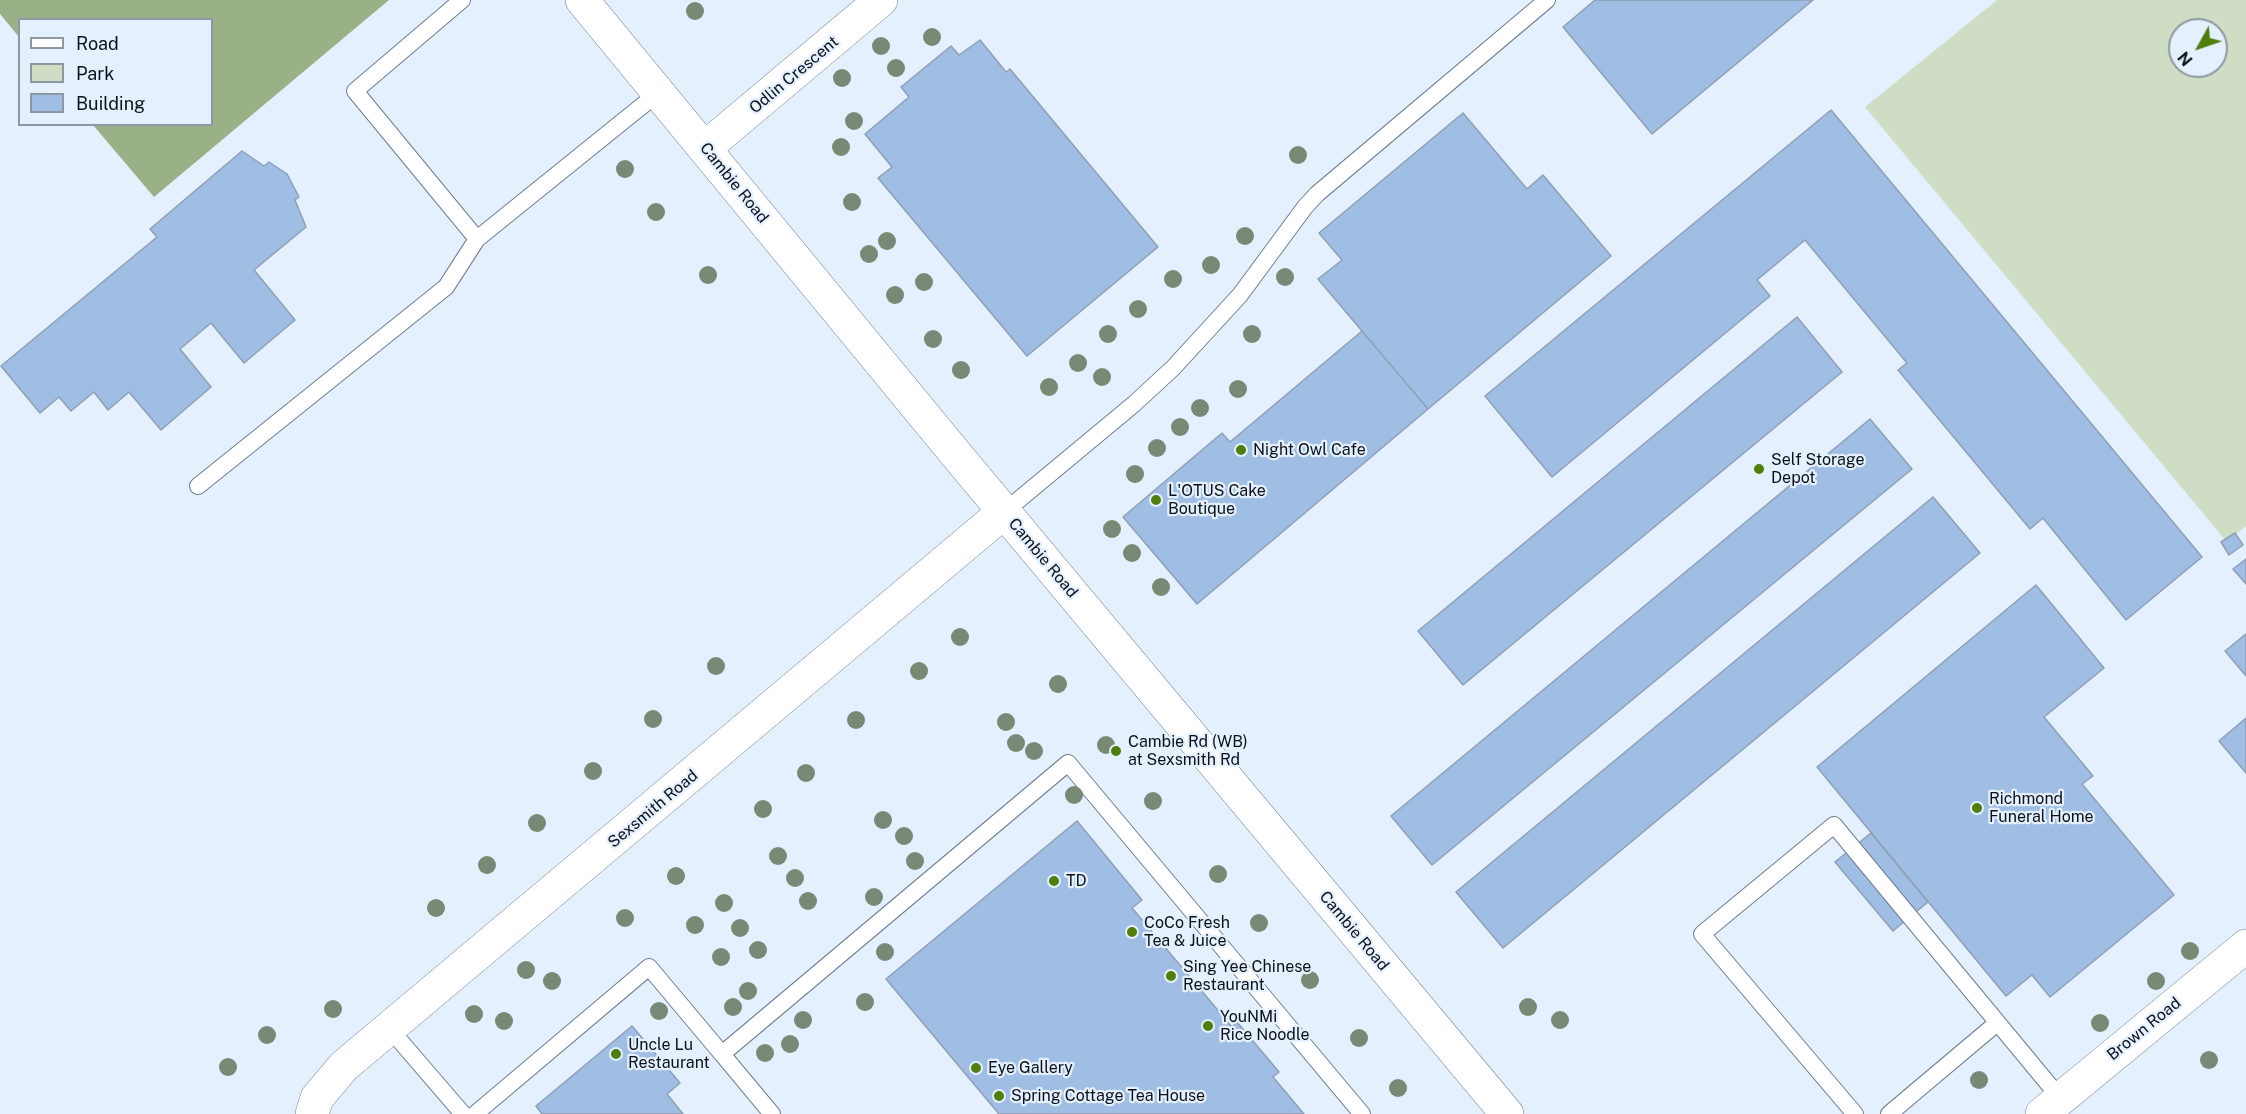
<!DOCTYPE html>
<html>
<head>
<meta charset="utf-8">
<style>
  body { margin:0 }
  #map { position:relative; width:2246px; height:1114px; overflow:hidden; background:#e5f0fe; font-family:"Public Sans",sans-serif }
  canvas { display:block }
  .legend { position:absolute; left:18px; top:18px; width:195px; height:108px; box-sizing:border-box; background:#e5f0fe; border:2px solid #8e97a2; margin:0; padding:8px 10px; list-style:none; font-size:18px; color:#0b1118 }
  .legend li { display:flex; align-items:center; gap:12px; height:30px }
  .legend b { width:30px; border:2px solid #8e97a2 }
  .north { position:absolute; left:2168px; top:18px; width:60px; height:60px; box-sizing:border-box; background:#e5f0fe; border:2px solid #8e97a2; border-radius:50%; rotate:230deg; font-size:16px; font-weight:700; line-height:24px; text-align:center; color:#0b1118 }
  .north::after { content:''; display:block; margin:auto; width:21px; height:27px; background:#4f7e0a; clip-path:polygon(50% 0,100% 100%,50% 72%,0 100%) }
</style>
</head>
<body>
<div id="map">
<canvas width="2246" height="1114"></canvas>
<ul class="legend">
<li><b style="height:8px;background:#fff"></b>Road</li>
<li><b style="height:16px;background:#ceddc3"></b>Park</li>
<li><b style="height:16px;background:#a0bee3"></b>Building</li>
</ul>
<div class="north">N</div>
</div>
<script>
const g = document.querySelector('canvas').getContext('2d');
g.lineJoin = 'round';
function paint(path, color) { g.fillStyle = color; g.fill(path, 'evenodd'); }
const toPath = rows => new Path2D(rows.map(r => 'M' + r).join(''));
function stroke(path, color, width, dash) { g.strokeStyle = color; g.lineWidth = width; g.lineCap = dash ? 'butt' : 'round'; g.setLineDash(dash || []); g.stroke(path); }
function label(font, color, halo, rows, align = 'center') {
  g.font = font + ' "Public Sans",sans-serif'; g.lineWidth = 4.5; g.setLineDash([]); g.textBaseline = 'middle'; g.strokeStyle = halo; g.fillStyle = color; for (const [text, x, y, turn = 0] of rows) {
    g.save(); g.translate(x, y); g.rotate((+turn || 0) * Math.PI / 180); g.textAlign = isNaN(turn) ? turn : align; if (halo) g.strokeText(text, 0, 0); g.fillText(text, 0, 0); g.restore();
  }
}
const green = toPath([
  [1997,0,2246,0,2246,526,2227,542,1865,107],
  [2180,30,2216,30,2216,66,2180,66]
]);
const forest = toPath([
  [0,0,389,0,154,197,93,125,212,124,212,20,20,20,19,37,0,14]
]);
const building = toPath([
  [1595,0,1813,0,1652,134,1563,27,1595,0],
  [980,40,1006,72,1010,69,1158,247,1027,356,878,178,892,167,865,134,909,97,901,87,951,46,959,55,980,40],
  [1831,110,2202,557,2126,620,2043,518,2030,529,1898,370,1907,363,1805,240,1757,280,1770,296,1552,477,1485,396,1831,110],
  [1463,113,1527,189,1543,175,1611,256,1428,409,1318,279,1342,260,1319,233,1463,113],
  [242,151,264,166,269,162,287,174,299,197,295,200,306,227,254,270,295,320,244,363,211,323,180,349,211,387,161,430,129,392,108,410,94,392,71,411,59,397,40,413,1,366,157,237,150,229,242,151],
  [1797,317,1842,372,1463,685,1418,631,1797,317],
  [1362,331,1428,409,1197,604,1123,517,1222,433,1230,442,1362,331],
  [1870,419,1912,469,1432,865,1391,816,1870,419],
  [1933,497,1980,553,1503,948,1456,892,1933,497],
  [2235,533,2243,545,2229,555,2221,542,2235,533],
  [2246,559,2246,584,2233,569,2246,559],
  [2036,585,2104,668,2044,717,2093,776,2082,784,2174,895,2050,997,2032,975,2006,996,1817,767,2036,585],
  [2246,634,2246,676,2225,651,2246,634],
  [2246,718,2246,773,2219,741,2246,718],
  [1077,821,1142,900,1132,908,1232,1027,1237,1022,1279,1072,1273,1077,1304,1114,999,1114,886,979,1077,821],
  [1871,833,1928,902,1893,931,1835,862,1871,833],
  [632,1026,680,1083,667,1094,683,1114,542,1114,536,1106,632,1026]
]);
const lane = toPath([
  [462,0,355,91,477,239],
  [198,486,446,287,477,239,658,93],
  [1004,512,1134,404,1173,368,1240,295,1305,207,1317,194,1547,0],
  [389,1028,463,1114],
  [475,1114,649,967,722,1054],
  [772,1114,722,1054,1068,763,1362,1114],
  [1855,1114,1702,934,1834,825,2060,1098],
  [1889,1114,1997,1023]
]);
const street = toPath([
  [705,148,881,0],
  [312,1114,317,1098,344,1066,1004,512],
  [2042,1114,2246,946]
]);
const secondary = toPath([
  [582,0,955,453,1507,1114]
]);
const trees = [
  [695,11],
  [932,37],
  [881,46],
  [896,68],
  [842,78],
  [854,121],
  [841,147],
  [1298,155],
  [625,169],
  [852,202],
  [656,212],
  [1245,236],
  [887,241],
  [869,254],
  [1211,265],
  [708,275],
  [1285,277],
  [1173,279],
  [924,282],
  [895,295],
  [1138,309],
  [1108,334],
  [1252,334],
  [933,339],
  [1078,363],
  [961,370],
  [1102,377],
  [1049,387],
  [1238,389],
  [1200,408],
  [1180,427],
  [1157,448],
  [1135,474],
  [1112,529],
  [1132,553],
  [1161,587],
  [960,637],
  [716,666],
  [919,671],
  [1058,684],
  [653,719],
  [856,720],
  [1006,722],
  [1016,743],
  [1106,745],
  [1034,751],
  [593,771],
  [806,773],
  [1074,795],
  [1153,801],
  [763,809],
  [883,820],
  [537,823],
  [904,836],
  [778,856],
  [915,861],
  [487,865],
  [1218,874],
  [676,876],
  [795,878],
  [874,897],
  [808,901],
  [724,903],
  [436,908],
  [625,918],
  [1259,923],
  [695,925],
  [740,928],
  [758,950],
  [2190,951],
  [885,952],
  [721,957],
  [526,970],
  [1310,980],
  [552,981],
  [2156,981],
  [748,991],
  [865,1002],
  [733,1007],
  [1528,1007],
  [333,1009],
  [659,1011],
  [474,1014],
  [803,1020],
  [1560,1020],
  [504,1021],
  [2100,1023],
  [267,1035],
  [1359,1038],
  [790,1044],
  [765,1053],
  [2209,1060],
  [228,1067],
  [1979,1080],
  [1398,1088]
];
const markers = [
  [1241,450,6,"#4f7e0a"],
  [1759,469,6,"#4f7e0a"],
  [1156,500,6,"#4f7e0a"],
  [1116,751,6,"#4f7e0a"],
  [1977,808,6,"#4f7e0a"],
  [1054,881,6,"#4f7e0a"],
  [1132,932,6,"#4f7e0a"],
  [1171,976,6,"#4f7e0a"],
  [1208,1026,6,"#4f7e0a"],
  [616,1054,6,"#4f7e0a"],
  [976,1068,6,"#4f7e0a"],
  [999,1096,6,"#4f7e0a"]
];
const streetNames = [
  ["Odlin Crescent",794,75,-40],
  ["Cambie Road",734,183,51],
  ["Cambie Road",1043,558,50],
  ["Sexsmith Road",653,809,-40],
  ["Cambie Road",1354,931,50],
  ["Brown Road",2144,1029,-39]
];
const poiNames = [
  ["Night Owl Cafe",1253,450],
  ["Self Storage",1771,460],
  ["Depot",1771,478],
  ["L'OTUS Cake",1168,491],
  ["Boutique",1168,509],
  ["Cambie Rd (WB)",1128,742],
  ["at Sexsmith Rd",1128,760],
  ["Richmond",1989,799],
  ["Funeral Home",1989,817],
  ["TD",1066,881],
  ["CoCo Fresh",1144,923],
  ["Tea & Juice",1144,941],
  ["Sing Yee Chinese",1183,967],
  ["Restaurant",1183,985],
  ["YouNMi",1220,1017],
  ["Rice Noodle",1220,1035],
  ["Uncle Lu",628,1045],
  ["Restaurant",628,1063],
  ["Eye Gallery",988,1068],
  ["Spring Cottage Tea House",1011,1096]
];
paint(green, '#ceddc3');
paint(forest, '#9ab187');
paint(building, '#a0bee3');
stroke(building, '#8e9fb5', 1.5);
stroke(lane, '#6d7d92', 18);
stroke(street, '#6d7d92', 34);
stroke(secondary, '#6d7d92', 34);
stroke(lane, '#fff', 16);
stroke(street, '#fff', 33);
stroke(secondary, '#fff', 33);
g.fillStyle = '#788976';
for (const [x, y] of trees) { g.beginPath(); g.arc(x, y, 9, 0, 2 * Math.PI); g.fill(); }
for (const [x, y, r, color] of markers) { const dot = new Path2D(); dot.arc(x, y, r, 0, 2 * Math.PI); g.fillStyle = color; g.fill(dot); stroke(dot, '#e5f0fe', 2); }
label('16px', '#0b1118', '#e5f0fe', streetNames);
label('16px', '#0b1118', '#e5f0fe', poiNames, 'left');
</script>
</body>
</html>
